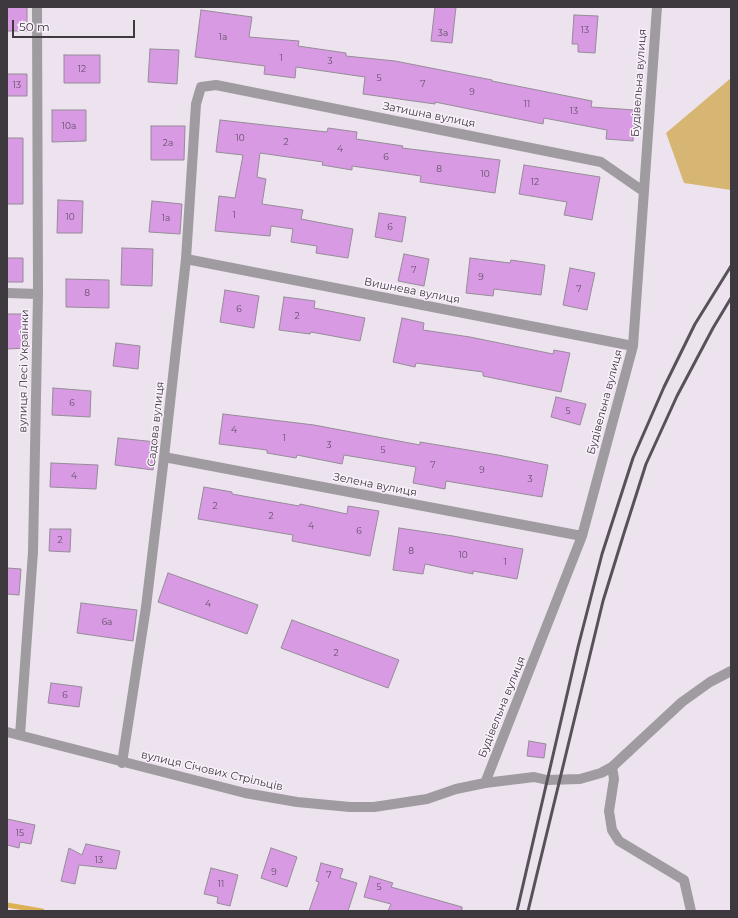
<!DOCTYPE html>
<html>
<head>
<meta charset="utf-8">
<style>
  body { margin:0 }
  #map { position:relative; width:738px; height:918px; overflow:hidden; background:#ede3ef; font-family:Montserrat,sans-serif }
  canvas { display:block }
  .frame { position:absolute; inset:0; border:8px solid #3d393e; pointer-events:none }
  .scale { position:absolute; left:12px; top:20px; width:123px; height:18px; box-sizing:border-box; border:2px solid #3d393e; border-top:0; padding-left:5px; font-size:12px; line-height:14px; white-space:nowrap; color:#3d393e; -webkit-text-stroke:3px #faf1fc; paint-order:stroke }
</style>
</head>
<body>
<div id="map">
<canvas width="738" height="918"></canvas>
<div class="frame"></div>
<div class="scale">50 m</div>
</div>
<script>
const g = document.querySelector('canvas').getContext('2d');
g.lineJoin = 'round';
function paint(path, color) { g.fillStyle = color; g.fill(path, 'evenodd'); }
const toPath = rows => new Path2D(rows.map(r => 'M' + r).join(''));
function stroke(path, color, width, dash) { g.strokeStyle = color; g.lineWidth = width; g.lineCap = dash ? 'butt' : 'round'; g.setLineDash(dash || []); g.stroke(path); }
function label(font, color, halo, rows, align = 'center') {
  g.font = font + ' Montserrat,sans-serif'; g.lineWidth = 3; g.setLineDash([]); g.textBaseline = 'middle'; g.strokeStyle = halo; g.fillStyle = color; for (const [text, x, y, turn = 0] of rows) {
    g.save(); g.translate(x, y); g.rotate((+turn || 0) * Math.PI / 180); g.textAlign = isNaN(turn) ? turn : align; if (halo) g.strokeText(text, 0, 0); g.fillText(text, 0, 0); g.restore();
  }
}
const green = toPath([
  [731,78,731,190,684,183,666,133]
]);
const stream = toPath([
  [7,905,42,911]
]);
const building = toPath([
  [7,7,27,7,27,31,7,31,7,7],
  [435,7,456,7,452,43,431,41,435,7],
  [201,10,252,17,249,37,299,41,298,46,346,53,346,56,395,61,492,80,492,81,592,101,591,107,635,110,633,141,606,139,607,130,544,118,543,124,435,102,435,104,363,94,365,77,296,67,295,78,264,74,265,66,195,57,201,10],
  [574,15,598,16,595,53,578,52,578,44,572,44,574,15],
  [150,49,179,50,177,84,148,82,150,49],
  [64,55,100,55,100,83,64,83,64,55],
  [7,74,27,74,27,96,7,96,7,74],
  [52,110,86,110,86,141,52,142,52,110],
  [220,120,327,132,328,128,357,132,356,139,403,146,402,148,500,160,495,193,420,182,421,176,352,166,352,170,322,165,323,162,260,153,257,177,266,179,262,204,303,210,301,219,353,229,348,258,316,253,317,246,291,242,293,229,271,226,270,236,215,231,219,196,235,198,243,155,216,152,220,120],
  [151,126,185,126,184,160,151,160,151,126],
  [7,138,23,138,23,204,7,204,7,138],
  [524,165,600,177,592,220,564,215,567,202,519,194,524,165],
  [58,200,83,201,82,233,57,233,58,200],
  [152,201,182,204,180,234,149,232,152,201],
  [379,213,406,217,402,242,375,237,379,213],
  [122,248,153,249,152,286,121,285,122,248],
  [404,254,429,259,424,286,398,281,404,254],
  [7,258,23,258,23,282,7,282,7,258],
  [470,258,510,263,511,260,545,265,541,295,494,289,493,296,466,293,470,258],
  [570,268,595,273,587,310,563,305,570,268],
  [66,279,109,280,109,308,66,307,66,279],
  [225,290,259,296,254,328,220,322,225,290],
  [284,297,315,301,314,308,365,318,360,341,311,332,310,334,279,330,284,297],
  [7,314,26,314,26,348,7,349,7,314],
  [402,318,424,323,423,330,470,337,553,354,554,350,570,353,561,392,483,376,483,372,416,363,415,367,393,362,402,318],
  [116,343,140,346,138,369,113,366,116,343],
  [53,388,91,391,90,417,52,415,53,388],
  [556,397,586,404,580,425,551,417,556,397],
  [223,414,314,425,420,445,420,442,498,455,548,465,542,497,446,481,445,489,413,483,416,467,344,455,342,464,297,455,296,458,267,453,267,450,219,444,223,414],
  [118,438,156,442,153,470,115,465,118,438],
  [51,463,98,465,96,489,50,487,51,463],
  [204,487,232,492,232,494,299,506,300,504,347,514,348,506,379,511,370,556,292,541,293,535,198,519,204,487],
  [399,528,453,536,523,549,517,579,473,571,473,574,425,564,423,574,393,570,399,528],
  [50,529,71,529,70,552,49,551,50,529],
  [7,568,21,569,19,595,7,594,7,568],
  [168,573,258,605,247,634,158,602,168,573],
  [81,603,137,610,133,641,77,633,81,603],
  [292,620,399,660,388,688,281,648,292,620],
  [51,683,82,687,79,707,48,703,51,683],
  [529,741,546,744,544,758,527,756,529,741],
  [7,819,35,825,31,844,20,842,19,848,7,845,7,819],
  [86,844,120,851,116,869,79,865,75,884,61,881,69,848,82,855,86,844],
  [271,848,297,857,287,887,261,878,271,848],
  [321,863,343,869,340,878,357,883,348,911,309,911,319,882,316,881,321,863],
  [211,868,238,875,230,906,217,903,218,897,204,894,211,868],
  [370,876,393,883,391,887,462,907,462,911,388,911,391,904,364,897,370,876]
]);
const minor = toPath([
  [186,259,633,346],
  [7,293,38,294],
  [164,457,582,536],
  [20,735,33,552,38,294,37,7],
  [122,763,146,607,164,457,186,259,196,104,201,87,216,85,601,162,643,191],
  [612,767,614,779,609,811,612,830,619,841,684,880,691,911],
  [485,783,582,536,633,346,657,7]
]);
const tertiary = toPath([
  [7,732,245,793,297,802,350,807,374,807,427,799,456,789,485,783,534,777,547,780,580,779,601,773,612,767,682,702,710,682,731,671]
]);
const rail = toPath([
  [517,911,578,647,602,554,633,458,664,387,695,324,731,266],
  [528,911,603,601,624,533,646,464,677,396,713,328,731,298]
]);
const numberNames = [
  ["13",585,30],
  ["3а",443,33],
  ["1а",223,37],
  ["1",281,58],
  ["3",330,61],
  ["12",82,69],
  ["5",379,78],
  ["7",423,84],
  ["13",17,85],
  ["9",472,92],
  ["11",527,104],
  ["13",574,111],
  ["10а",69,126],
  ["10",240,138],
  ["2",286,142],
  ["2а",168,143],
  ["4",340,149],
  ["6",386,157],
  ["8",439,169],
  ["10",485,174],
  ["12",535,182],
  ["1",234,215],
  ["10",70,217],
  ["1а",166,218],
  ["6",390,227],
  ["7",414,270],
  ["9",481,277],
  ["7",579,289],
  ["8",87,293],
  ["6",239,309],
  ["2",297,316],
  ["6",72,403],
  ["5",568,411],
  ["4",234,430],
  ["1",284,438],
  ["3",329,445],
  ["5",383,450],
  ["7",433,465],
  ["9",482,470],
  ["4",74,476],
  ["3",530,479],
  ["2",215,506],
  ["2",271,516],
  ["4",311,526],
  ["6",359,531],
  ["2",60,540],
  ["8",411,551],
  ["10",463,555],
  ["1",505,562],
  ["4",208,604],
  ["6а",107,622],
  ["2",336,653],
  ["6",65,695],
  ["15",20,833],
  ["13",99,860],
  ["9",274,872],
  ["7",329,875],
  ["11",221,884],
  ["5",379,887]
];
const streetNames = [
  ["Будівельна вулиця",639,83,-86],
  ["Затишна вулиця",429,115,11],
  ["Вишнева вулиця",412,291,11],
  ["вулиця Лесі Українки",24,371,-89],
  ["Будівельна вулиця",605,402,-75],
  ["Садова вулиця",156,424,-84],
  ["Зелена вулиця",375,485,11],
  ["Будівельна вулиця",502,707,-68],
  ["вулиця Січових Стрільців",212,771,13]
];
paint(green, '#d7b673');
stroke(stream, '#dcb156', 5);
paint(building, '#d79ae3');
stroke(building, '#958c97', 1);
stroke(minor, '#9f9ba0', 10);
stroke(tertiary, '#9f9ba0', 10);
stroke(rail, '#575258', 3);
label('9px', '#645167', null, numberNames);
label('11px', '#3d393e', '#faf1fc', streetNames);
</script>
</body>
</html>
